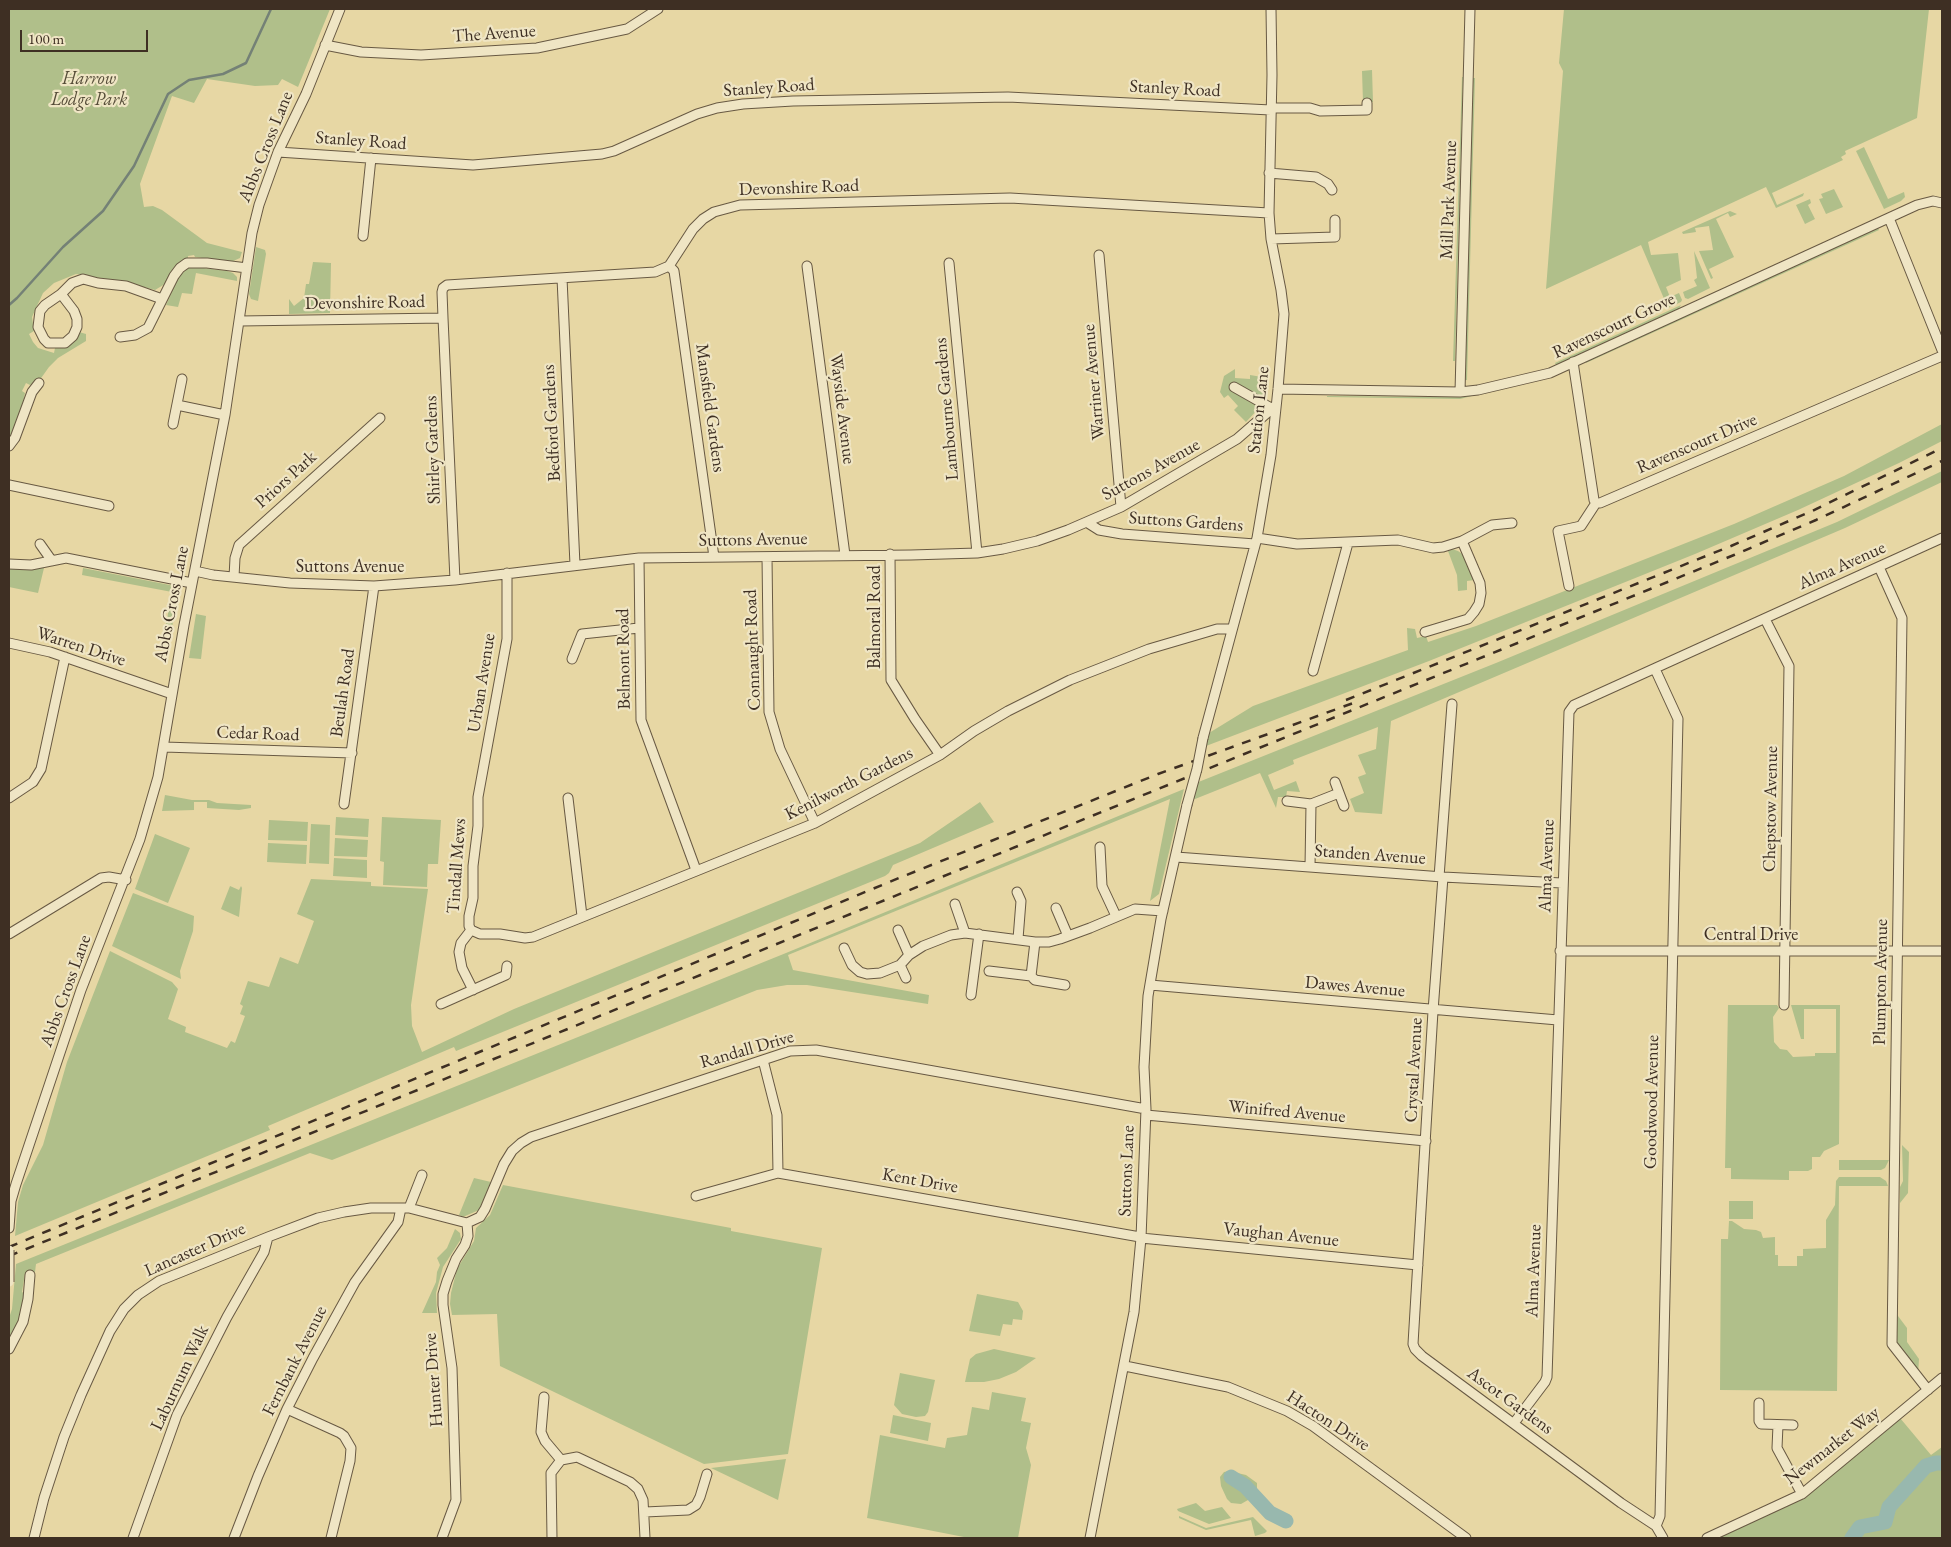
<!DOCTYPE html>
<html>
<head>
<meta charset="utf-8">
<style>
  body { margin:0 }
  #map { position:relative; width:1951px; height:1547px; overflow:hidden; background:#e7d7a4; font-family:"EB Garamond",serif }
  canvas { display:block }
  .frame { position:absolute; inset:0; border:10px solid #3e2f23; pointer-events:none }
  .scale { position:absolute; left:20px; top:30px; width:128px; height:22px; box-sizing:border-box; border:2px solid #3e2f23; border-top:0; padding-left:6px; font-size:15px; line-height:18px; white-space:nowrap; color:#3e2f23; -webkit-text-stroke:4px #efe5c4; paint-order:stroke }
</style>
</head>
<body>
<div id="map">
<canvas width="1951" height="1547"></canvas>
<div class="frame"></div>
<div class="scale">100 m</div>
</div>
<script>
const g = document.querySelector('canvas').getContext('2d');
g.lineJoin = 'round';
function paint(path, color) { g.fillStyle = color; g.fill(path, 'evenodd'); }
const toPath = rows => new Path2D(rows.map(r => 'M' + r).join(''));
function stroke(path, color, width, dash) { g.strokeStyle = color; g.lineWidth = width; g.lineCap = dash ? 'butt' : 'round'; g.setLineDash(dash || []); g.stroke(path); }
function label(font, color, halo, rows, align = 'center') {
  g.font = font + ' "EB Garamond",serif'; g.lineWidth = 4.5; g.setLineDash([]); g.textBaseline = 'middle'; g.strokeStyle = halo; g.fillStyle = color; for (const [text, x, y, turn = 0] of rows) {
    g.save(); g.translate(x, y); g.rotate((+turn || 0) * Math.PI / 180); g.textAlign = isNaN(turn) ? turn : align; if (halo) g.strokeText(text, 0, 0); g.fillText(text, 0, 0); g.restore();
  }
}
const green = toPath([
  [9,9,330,9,298,87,282,79,278,85,255,86,207,79,194,103,172,96,140,184,144,207,153,206,162,210,207,243,242,252,240,258,231,262,195,257,194,255,188,256,188,259,165,284,155,290,129,283,76,274,54,283,43,293,32,317,34,331,29,334,33,342,38,348,54,353,55,348,64,347,79,332,86,334,86,341,58,358,49,367,39,381,37,380,30,385,26,383,22,391,25,393,22,409,9,439],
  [1564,9,1929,9,1917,118,1845,151,1846,154,1841,157,1843,160,1772,193,1777,205,1804,193,1803,196,1776,208,1766,187,1648,242,1651,255,1678,253,1681,280,1666,287,1670,297,1679,293,1682,300,1681,302,1668,308,1641,245,1546,289,1563,71,1559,63],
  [1372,70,1373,102,1363,102,1362,71],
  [1462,77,1463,77,1455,361,1453,361],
  [1473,78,1475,78,1467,380,1465,380],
  [1864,147,1888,199,1904,192,1905,197,1901,201,1884,209,1856,151],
  [1834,189,1843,207,1826,214,1819,199,1823,198,1821,194],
  [1810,199,1811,203,1808,205,1815,219,1805,224,1796,205],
  [1730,211,1737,214,1730,217,1728,213,1716,219,1734,257,1709,269,1713,278,1711,279,1699,251,1713,250,1709,226,1695,228,1696,232,1683,234,1682,232],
  [1878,228,1879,230,1586,363,1586,361],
  [256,247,265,250,266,254,258,301,251,299,249,294],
  [1694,251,1710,288,1688,299,1685,298,1683,292,1697,286,1694,280,1697,278],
  [313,262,331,263,330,313,289,314,289,299,294,306,304,298,306,284,309,284],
  [196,267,227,271,233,273,237,277,237,281,196,273,192,294,182,293,178,307,166,305,179,276,188,268],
  [1681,305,1678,310,1556,365,1555,363],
  [1235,369,1235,378,1250,379,1250,375,1268,378,1265,397,1260,407,1246,422,1234,410,1238,406,1228,395,1224,398,1220,392,1224,376],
  [1558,374,1460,399,1327,397,1327,396,1463,397],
  [1942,424,1942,441,1899,463,1798,510,1695,554,1429,661,1206,746,1209,733,1253,706,1408,650,1407,628,1415,629,1417,638,1426,636,1428,642,1476,626,1734,524,1844,476],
  [1942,471,1942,482,1845,528,1391,721,1382,814,1355,812,1350,799,1364,793,1358,777,1366,774,1358,755,1376,749,1378,727,1293,760,1294,764,1268,775,1274,790,1296,781,1300,792,1287,791,1286,797,1278,797,1276,808,1260,773,1195,799,1192,798,1196,783,1496,663,1837,522],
  [1452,549,1458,551,1465,556,1475,580,1467,581,1467,590,1458,591,1457,575,1448,551],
  [44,568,38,593,9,587,9,569],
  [83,568,180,587,170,637,164,635,172,592,82,575],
  [196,614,206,616,201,659,189,658],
  [1184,789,1159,894,1150,901,1170,799,788,955,793,970,929,995,928,1004,807,985,787,985,757,990,332,1160,310,1153,36,1264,35,1272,25,1273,22,1292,25,1294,19,1323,9,1342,9,1318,12,1309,16,1264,786,953],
  [165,795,192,800,209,800,217,803,251,805,251,808,239,810,207,808,207,802,194,802,194,810,162,811],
  [980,802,994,822,893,865,889,873,885,876,456,1051,454,1047,268,1126,270,1130,15,1236,18,1202,23,1185,43,1145,67,1062,110,951,172,982,178,989,168,1019,186,1027,185,1032,227,1048,231,1041,235,1043,245,1016,240,1014,243,1006,240,1004,248,981,269,987,280,957,298,964,314,921,297,914,311,879,371,882,371,886,428,889,411,1005,412,1026,422,1052,514,1009,920,843],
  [336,817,369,819,368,837,335,835],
  [382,817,441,820,438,864,428,864,427,887,383,885,384,862,380,861],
  [269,820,308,822,307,841,268,840],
  [311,824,330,825,329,864,309,863],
  [155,834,190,848,168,903,135,889],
  [335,838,368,840,367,857,334,856],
  [268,843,307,845,306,864,267,862],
  [334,858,367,860,367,878,333,876],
  [230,886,239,890,241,886,242,888,239,917,221,909],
  [133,893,194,916,193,931,180,971,181,979,112,946],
  [1728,1005,1777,1005,1779,1008,1773,1017,1774,1042,1780,1049,1787,1050,1793,1057,1815,1056,1815,1053,1836,1053,1836,1009,1804,1009,1804,1039,1801,1039,1791,1005,1840,1005,1839,1144,1824,1151,1820,1157,1812,1157,1812,1169,1808,1171,1789,1171,1789,1180,1731,1179,1731,1168,1725,1168],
  [1902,1145,1909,1152,1908,1193,1900,1203,1900,1187,1903,1181],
  [1839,1160,1889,1160,1885,1168,1881,1170,1839,1170],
  [1839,1177,1880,1177,1886,1181,1888,1186,1839,1186,1837,1391,1720,1390,1721,1239,1728,1239,1729,1221,1732,1221,1744,1229,1756,1230,1761,1232,1763,1238,1775,1237,1775,1255,1778,1255,1778,1266,1797,1266,1797,1256,1803,1256,1803,1249,1826,1248,1826,1220,1835,1205,1836,1181],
  [474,1178,491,1182,479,1210,463,1217,459,1215],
  [503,1185,731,1228,731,1231,822,1248,788,1454,704,1464,500,1366,497,1314,452,1315,450,1304,451,1293,457,1269,474,1241,476,1228,490,1215],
  [1729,1201,1753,1201,1753,1219,1729,1219],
  [455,1229,460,1233,461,1239,443,1267,436,1293,437,1313,422,1313,436,1282,437,1272,440,1265,437,1258,447,1248],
  [977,1294,1018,1302,1023,1311,1022,1320,1013,1319,1012,1325,1003,1324,1000,1336,969,1331],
  [1895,1312,1907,1328,1907,1342,1919,1359,1918,1375,1896,1346],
  [994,1349,1036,1358,1016,1372,999,1379,984,1382,965,1382,970,1359,976,1354],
  [900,1373,935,1380,928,1412,925,1416,916,1417,902,1414,894,1405],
  [992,1392,1026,1398,1021,1421,1031,1423,1026,1448,1031,1465,1018,1538,969,1538,867,1518,880,1435,945,1448,947,1438,967,1435,972,1407,989,1410],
  [893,1415,931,1423,928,1441,890,1433],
  [1900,1418,1931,1455,1942,1447,1942,1538,1716,1538,1797,1501],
  [786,1459,778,1500,711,1468],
  [1229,1471,1246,1475,1257,1483,1257,1491,1255,1496,1241,1504,1231,1503,1227,1499,1221,1486,1220,1477,1224,1472],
  [1196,1503,1205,1511,1222,1507,1231,1518,1209,1524,1178,1511,1177,1509],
  [1179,1516,1206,1528,1253,1517,1267,1531,1265,1533,1255,1536,1251,1520,1206,1530,1179,1518]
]);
const stream = toPath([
  [9,305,17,298,63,247,103,211,134,166,168,94,189,80,223,74,246,63,271,9]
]);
const river = toPath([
  [1231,1477,1245,1486,1270,1513,1286,1521],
  [1852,1538,1860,1527,1885,1522,1889,1507,1926,1466,1936,1463,1942,1463]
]);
const minor = toPath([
  [325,45,361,52,421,55,537,48,627,29,658,9],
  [1271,108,1310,108,1320,111,1367,110,1367,103],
  [278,152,473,165,602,154,614,151,697,114,717,108,743,104,793,101,1008,97,1271,110],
  [1269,173,1316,177,1328,184,1332,190],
  [1889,218,1942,350],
  [363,236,371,158],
  [1271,239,1335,237,1335,220],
  [1099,255,1121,507],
  [949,263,977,553],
  [669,266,674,271,714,557],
  [807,266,845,555],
  [562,278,575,565],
  [61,294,74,311,77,319,77,327,73,336,65,343,48,343,44,339,38,327,40,311,45,305,61,294,72,283,83,279,98,283,126,286,162,299],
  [443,318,455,580],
  [240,321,443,318,442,292,443,288,447,285,655,272,669,266,693,229,703,219,714,212,740,205,1010,198,1269,213],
  [120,337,135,335,148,328,174,276,180,268,187,263,207,263,247,268],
  [1573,362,1594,500,1596,503,1600,503,1942,356],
  [1234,387,1271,408],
  [1278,389,1460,392,1478,390,1550,373,1917,205,1933,201,1942,203],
  [1460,392,1470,9],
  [177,405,225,415],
  [173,424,182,379],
  [9,446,15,438,32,392,39,383],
  [9,485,109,506],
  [1088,523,1099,530,1122,534,1255,544],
  [1257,538,1297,544,1398,540,1433,548,1443,547,1462,541,1492,525,1512,523],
  [40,544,52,561],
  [890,554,891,680,915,719,940,755],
  [767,557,769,712,780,749,815,823],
  [639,558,641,720,696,870],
  [9,564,31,565,66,558,192,583],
  [1879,567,1902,618,1892,1344,1928,1390],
  [195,571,213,575,290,583,374,586,455,580,639,558,911,555,977,553,1003,549,1037,541,1068,530,1121,507,1237,439,1275,406],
  [234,577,235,558,239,545,380,418],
  [1569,586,1558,531,1581,526,1596,503],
  [1765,619,1789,666,1784,1005],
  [1425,632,1468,619,1474,612,1479,604,1481,593,1480,583,1462,541],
  [9,643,50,652,172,694],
  [572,659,582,634,639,628],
  [1655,669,1678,719,1660,1516,1656,1526],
  [1313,671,1348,543],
  [1203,738,1257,538,1271,455,1278,389,1284,314,1281,290,1271,239,1269,213,1272,75,1271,9],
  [164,747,352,753],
  [1335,782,1344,806],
  [9,798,33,782,41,769,65,657],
  [568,798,582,916],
  [1287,801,1311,804],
  [344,804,374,586],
  [1100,847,1102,886,1116,916],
  [1176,857,1443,877,1562,883],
  [1310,867,1311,804,1339,793],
  [1439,877,1452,704],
  [1443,877,1433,1011,1413,1344,1415,1349,1422,1356,1621,1503,1656,1526,1663,1538],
  [1017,892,1021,901,1018,939],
  [955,904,965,933],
  [1056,908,1068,936],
  [471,930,480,934,500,934,525,938,533,937,815,823,940,755,974,731,1008,711,1070,680,1149,649,1217,629,1232,629],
  [898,930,909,955],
  [9,934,101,878,109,877,126,880],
  [844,948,852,965,860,972,867,974,880,973,900,965,909,955,923,946,951,935,965,933,1035,942,1049,942,1060,939,1090,928,1135,909,1163,911],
  [1560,951,1942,951],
  [900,965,906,978],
  [989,971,1031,976,1035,980,1065,985],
  [1031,976,1035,942],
  [1150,985,1558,1020],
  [473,990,462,968,459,952,461,943,471,930,469,926,469,916,473,898,473,866,478,826,478,797,507,639,507,573],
  [971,995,979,934],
  [441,1004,506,975,507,966],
  [763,1060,777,1115,778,1173],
  [1146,1115,1426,1141],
  [696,1196,778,1173,1140,1237],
  [409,1208,422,1175],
  [467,1223,480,1217,485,1209,504,1164,512,1151,521,1143,531,1137,790,1051,816,1050,1146,1109],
  [9,1228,11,1201,16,1184,81,990,140,839,158,777,184,625,225,415,252,233,259,205,278,152,306,94,340,9],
  [1141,1238,1418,1265],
  [9,1349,23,1322,28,1299,30,1275],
  [1125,1366,1228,1387,1287,1411,1313,1426,1466,1538],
  [544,1397,541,1432,545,1441,561,1460],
  [1759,1403,1759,1421,1761,1424,1793,1425],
  [287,1409,340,1433,344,1436,351,1448,350,1461,331,1538],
  [1514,1423,1545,1382,1547,1377,1569,712,1574,705,1942,538],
  [1778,1425,1777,1448,1802,1494],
  [645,1512,688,1510,696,1505,700,1497,707,1474],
  [34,1538,44,1498,64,1437,81,1395,110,1331,124,1309,138,1295,159,1281,268,1237,318,1218,344,1212,371,1208,409,1208,467,1223],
  [133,1538,177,1415,227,1317,264,1252,268,1237],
  [234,1538,258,1476,287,1409,313,1358,355,1282,398,1222,401,1208],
  [442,1538,456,1500,452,1368,443,1305,443,1294,447,1281,456,1259,465,1245,468,1236,467,1223],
  [552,1538,551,1473,561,1460,577,1457,630,1482,638,1489,643,1500,645,1538],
  [1090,1538,1134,1312,1141,1238,1146,1109,1144,1067,1148,996,1161,919,1187,805],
  [1707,1538,1802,1494,1942,1378]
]);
const rail = toPath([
  [1346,700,1731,546,1812,511,1942,448],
  [9,1247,899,878,1158,774,1356,702],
  [9,1256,1734,555,1816,520,1942,461]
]);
const minorBridge = toPath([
  [1187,805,1197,769,1203,738],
  [9,1250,9,1282]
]);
const streetNames = [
  ["The Avenue",494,34,-4],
  ["Stanley Road",769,88,-4],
  ["Stanley Road",1175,89,3],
  ["Stanley Road",361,141,4],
  ["Abbs Cross Lane",266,147,-68],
  ["Devonshire Road",799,188,-2],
  ["Mill Park Avenue",1449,200,-88],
  ["Devonshire Road",365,303,-1],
  ["Ravenscourt Grove",1614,326,-25],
  ["Warriner Avenue",1094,382,-95],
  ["Mansfield Gardens",710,408,82],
  ["Wayside Avenue",842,409,83],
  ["Lambourne Gardens",947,409,-95],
  ["Station Lane",1259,410,-84],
  ["Bedford Gardens",552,423,-93],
  ["Ravenscourt Drive",1697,444,-23],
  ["Shirley Gardens",433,450,-92],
  ["Suttons Avenue",1151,470,-29],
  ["Priors Park",286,480,-42],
  ["Suttons Gardens",1186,522,4],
  ["Suttons Avenue",753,540,-1],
  ["Alma Avenue",1842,566,-24],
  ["Suttons Avenue",350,567],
  ["Abbs Cross Lane",172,604,-79],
  ["Balmoral Road",875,617,-90],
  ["Warren Drive",81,647,18],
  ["Connaught Road",753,650,-92],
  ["Belmont Road",624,659,-91],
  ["Urban Avenue",482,683,-81],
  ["Beulah Road",343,693,-82],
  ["Cedar Road",258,734,2],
  ["Kenilworth Gardens",849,784,-27],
  ["Chepstow Avenue",1771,809,-89],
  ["Standen Avenue",1370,855,4],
  ["Tindall Mews",457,866,-86],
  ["Alma Avenue",1547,866,-88],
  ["Central Drive",1751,935],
  ["Plumpton Avenue",1881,982,-89],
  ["Dawes Avenue",1355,987,5],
  ["Abbs Cross Lane",66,991,-70],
  ["Randall Drive",747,1050,-16],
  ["Crystal Avenue",1414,1070,-87],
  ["Goodwood Avenue",1652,1102,-89],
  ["Winifred Avenue",1287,1112,5],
  ["Suttons Lane",1127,1171,-88],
  ["Kent Drive",920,1181,10],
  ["Vaughan Avenue",1281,1235,6],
  ["Lancaster Drive",195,1250,-24],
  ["Alma Avenue",1534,1271,-88],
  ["Fernbank Avenue",295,1361,-63],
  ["Laburnum Walk",180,1378,-65],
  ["Hunter Drive",434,1380,-94],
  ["Ascot Gardens",1510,1401,36],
  ["Hacton Drive",1328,1421,33],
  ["Newmarket Way",1832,1446,-38]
];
const parkNames = [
  ["Harrow",89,79],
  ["Lodge Park",89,100]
];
paint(green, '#b0bf8a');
stroke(stream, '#748176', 2.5);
stroke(river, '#98b8ae', 15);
stroke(minor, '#685943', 11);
stroke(minor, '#efe5c4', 9);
stroke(rail, '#3e2f23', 2.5, [9, 9]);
stroke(minorBridge, '#685943', 11, []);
stroke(minorBridge, '#efe5c4', 9);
label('18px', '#3e2f23', '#efe5c4', streetNames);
label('italic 18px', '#554c38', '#efe5c4', parkNames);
</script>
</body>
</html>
